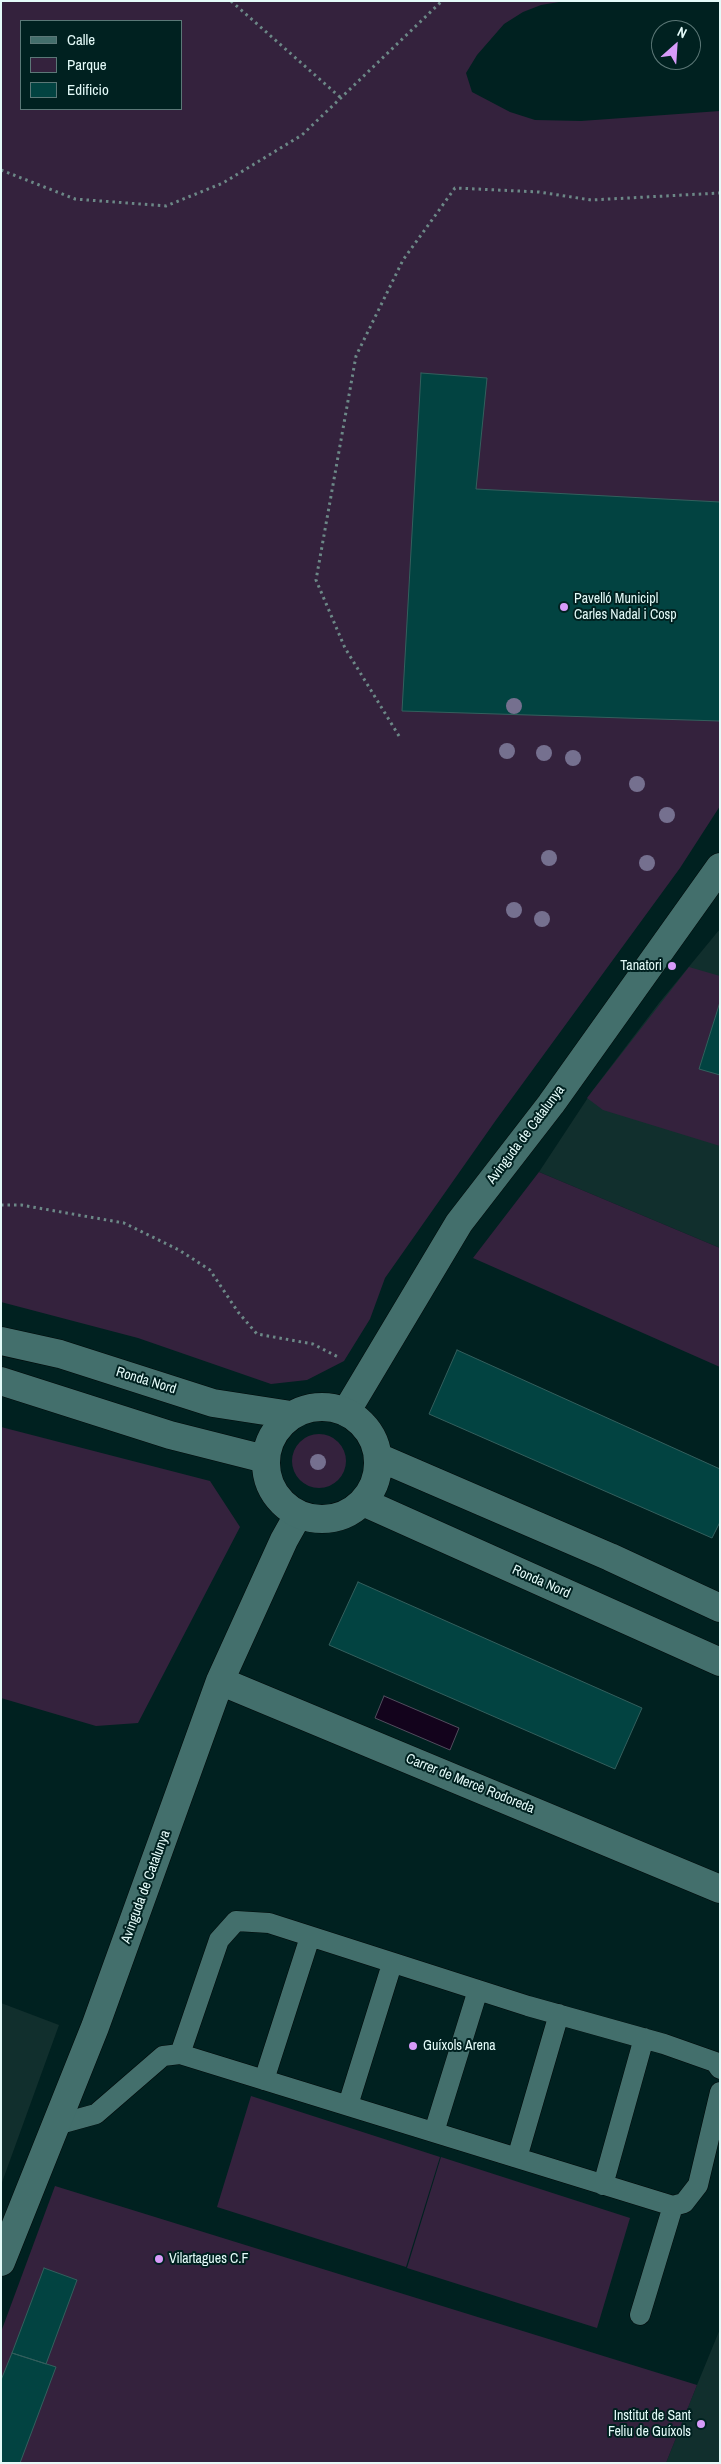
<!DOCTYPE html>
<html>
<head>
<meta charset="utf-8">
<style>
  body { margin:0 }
  #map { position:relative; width:721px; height:2464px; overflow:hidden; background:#002120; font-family:"Archivo Narrow",sans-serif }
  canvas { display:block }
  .frame { position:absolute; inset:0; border:2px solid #e4fbf9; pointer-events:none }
  .legend { position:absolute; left:20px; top:20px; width:162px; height:90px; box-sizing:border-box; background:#002120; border:1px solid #5b7877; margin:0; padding:6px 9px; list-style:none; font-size:15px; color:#e4fbf9 }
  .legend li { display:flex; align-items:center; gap:10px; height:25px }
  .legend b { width:25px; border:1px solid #5b7877 }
  .north { position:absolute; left:651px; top:20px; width:50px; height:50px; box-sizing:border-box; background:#002120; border:1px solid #5b7877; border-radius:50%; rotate:26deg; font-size:14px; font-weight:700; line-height:20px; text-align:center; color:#e4fbf9 }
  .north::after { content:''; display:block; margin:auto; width:18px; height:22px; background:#d79bf9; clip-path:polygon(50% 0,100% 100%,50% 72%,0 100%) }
</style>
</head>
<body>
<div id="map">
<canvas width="721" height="2464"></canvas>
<div class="frame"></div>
<ul class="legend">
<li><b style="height:6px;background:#436f6c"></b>Calle</li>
<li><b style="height:14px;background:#34223d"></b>Parque</li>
<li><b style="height:14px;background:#024341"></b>Edificio</li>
</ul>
<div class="north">N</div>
</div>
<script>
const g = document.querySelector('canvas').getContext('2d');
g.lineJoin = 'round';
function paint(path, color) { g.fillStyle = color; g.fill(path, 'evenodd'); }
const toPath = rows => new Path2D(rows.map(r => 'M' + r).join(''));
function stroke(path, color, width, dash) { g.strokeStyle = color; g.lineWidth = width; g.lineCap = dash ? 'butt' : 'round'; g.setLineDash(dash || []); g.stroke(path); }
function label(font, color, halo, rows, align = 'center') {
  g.font = font + ' "Archivo Narrow",sans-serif'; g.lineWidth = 4; g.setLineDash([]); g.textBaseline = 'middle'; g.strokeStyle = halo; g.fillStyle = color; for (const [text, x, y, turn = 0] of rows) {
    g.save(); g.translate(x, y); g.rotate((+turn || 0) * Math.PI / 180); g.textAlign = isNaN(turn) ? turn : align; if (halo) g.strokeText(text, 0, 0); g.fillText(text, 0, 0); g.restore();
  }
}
const built = toPath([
  [720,929,720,1248,539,1172,593,1090,659,1003],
  [1,2003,59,2025,1,2185],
  [720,2329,720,2463,666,2463,697,2385]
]);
const green = toPath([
  [1,1,565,1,541,5,523,12,504,24,477,55,466,73,472,92,510,112,535,120,581,121,720,111,720,806,680,868,496,1120,385,1278,370,1319,344,1361,307,1380,271,1384,138,1338,1,1302],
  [21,21,181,21,181,109,21,109],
  [689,967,720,976,720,1002,699,1068,720,1075,720,1146,603,1110,587,1098],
  [539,1172,720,1248,720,1367,473,1258],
  [1,1427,210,1481,240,1527,138,1723,96,1726,1,1698],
  '292 1461a27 27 0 1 1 54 0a27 27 0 1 1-54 0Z',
  [251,2096,440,2157,406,2267,217,2207],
  [441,2157,630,2218,597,2328,407,2268],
  [55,2186,697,2385,666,2463,1,2463,1,2332]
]);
const water = toPath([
  [384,1696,459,1728,450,1750,375,1718,384,1696]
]);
const building = toPath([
  [421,373,487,378,476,489,720,502,720,721,402,711,421,373],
  [720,1002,720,1075,699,1069,720,1002],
  [457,1350,720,1469,720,1522,712,1538,429,1414,457,1350],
  [358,1582,642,1708,615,1769,329,1645,358,1582],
  [44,2268,77,2280,46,2364,12,2353,44,2268],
  [12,2353,56,2367,20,2463,1,2463,1,2380,12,2353]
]);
const path = toPath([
  [231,1,341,98],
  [1,170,75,199,166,206,223,183,302,135,442,1],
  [399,736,345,648,316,580,356,356,403,260,455,188,539,192,591,200,720,193],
  [1,1205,21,1205,124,1223,179,1250,210,1270,238,1312,257,1334,313,1344,340,1358]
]);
const service = toPath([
  [180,2054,219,1940,236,1921,269,1923,528,2006,664,2044,715,2062,720,2069],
  [264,2080,310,1937],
  [348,2105,392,1964],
  [56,2125,96,2114,163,2056,180,2054,673,2206,684,2203,698,2185,720,2092],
  [434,2132,478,1990],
  [517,2158,559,2014],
  [603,2185,644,2038],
  [640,2315,673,2206]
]);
const minor = toPath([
  [346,1412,459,1223,551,1104,720,867],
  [220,1681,720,1889],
  [1,2262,95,2027,220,1681,284,1540,298,1515]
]);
const tertiary = toPath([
  [1,1341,60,1354,213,1403,291,1415],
  [1,1381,170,1435,265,1459],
  '266 1463a56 56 0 1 1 112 0a56 56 0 1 1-112 0Z',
  [378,1457,610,1557,720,1608],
  [363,1502,720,1662]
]);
const trees = [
  [514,706],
  [507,751],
  [544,753],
  [573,758],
  [637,784],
  [667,815],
  [549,858],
  [647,863],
  [514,910],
  [542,919],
  [318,1462]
];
const markers = [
  [564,607,5,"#d79bf9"],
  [672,966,5,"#d79bf9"],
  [413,2046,5,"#d79bf9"],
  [159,2259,5,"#d79bf9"],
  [701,2424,5,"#d79bf9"]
];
const poiNames = [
  ["Pavelló Municipl",574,599],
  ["Carles Nadal i Cosp",574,615],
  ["Tanatori",662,966,"right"],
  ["Guíxols Arena",423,2046],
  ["Vilartagues C.F",169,2259],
  ["Institut de Sant",691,2416,"right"],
  ["Feliu de Guíxols",691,2432,"right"]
];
const streetNames = [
  ["Avinguda de Catalunya",526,1135,-53],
  ["Ronda Nord",146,1381,17],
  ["Ronda Nord",541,1582,24],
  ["Carrer de Mercè Rodoreda",470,1784,22],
  ["Avinguda de Catalunya",146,1887,-70]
];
paint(built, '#112f2d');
paint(green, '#34223d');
paint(water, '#13031c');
stroke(water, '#524d5e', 1);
paint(building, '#024341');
stroke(building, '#335f5d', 1);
stroke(service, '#000909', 21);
stroke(minor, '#000909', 29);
stroke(tertiary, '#000909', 29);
stroke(path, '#6c8887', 3, [2.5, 4]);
stroke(service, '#436f6c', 20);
stroke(minor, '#436f6c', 28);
stroke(tertiary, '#436f6c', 28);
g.fillStyle = '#75708f';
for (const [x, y] of trees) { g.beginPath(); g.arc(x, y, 8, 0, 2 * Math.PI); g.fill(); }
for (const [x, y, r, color] of markers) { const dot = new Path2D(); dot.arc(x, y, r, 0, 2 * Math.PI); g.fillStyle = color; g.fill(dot); stroke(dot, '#002120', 2); }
label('14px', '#e4fbf9', '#002120', poiNames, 'left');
label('14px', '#e4fbf9', '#002120', streetNames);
</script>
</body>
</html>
